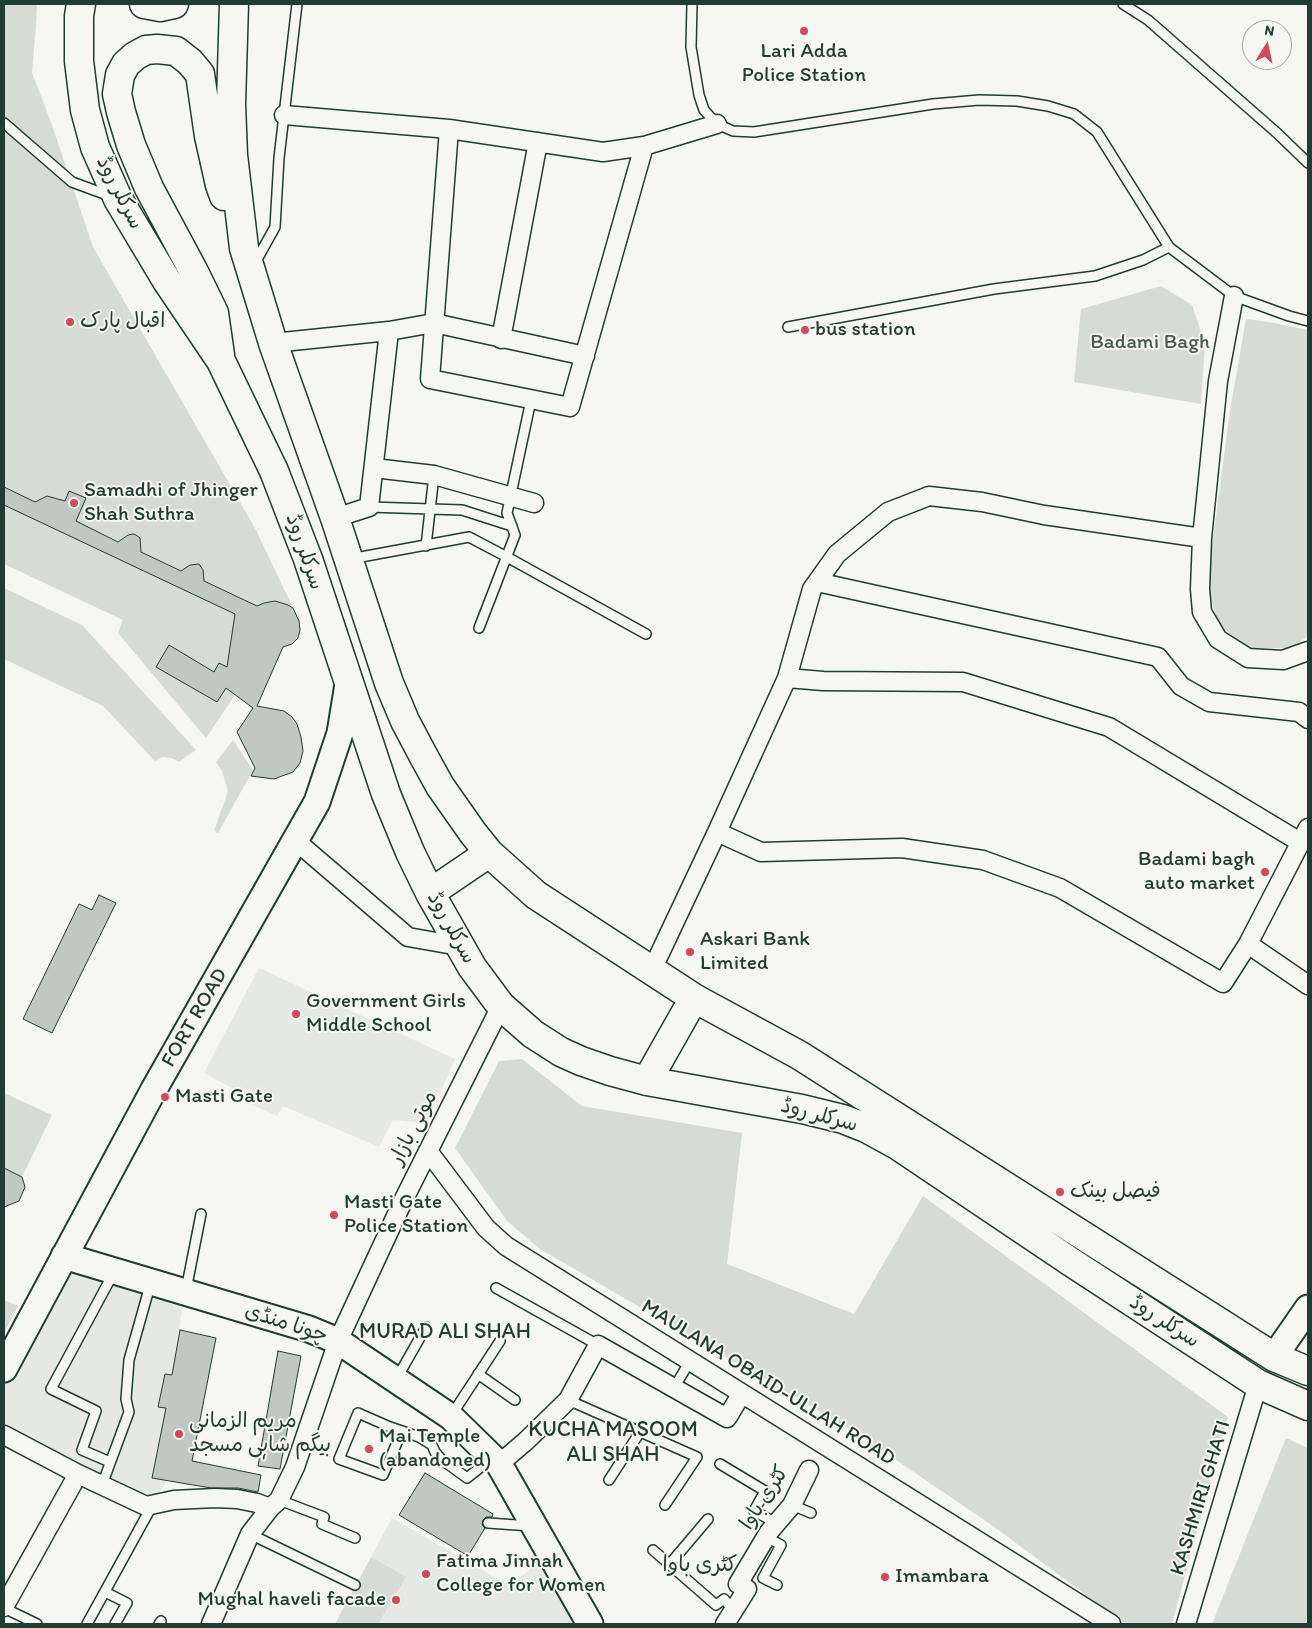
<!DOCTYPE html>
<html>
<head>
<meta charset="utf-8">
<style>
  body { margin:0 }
  #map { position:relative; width:1312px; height:1628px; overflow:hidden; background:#f6f6f2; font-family:Itim,sans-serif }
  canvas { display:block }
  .frame { position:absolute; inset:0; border:5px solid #1f3d34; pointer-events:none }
  .north { position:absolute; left:1242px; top:20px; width:50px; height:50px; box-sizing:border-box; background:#f6f6f2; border:1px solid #a0aca6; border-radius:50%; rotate:10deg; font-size:14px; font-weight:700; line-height:20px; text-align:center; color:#1f3d34 }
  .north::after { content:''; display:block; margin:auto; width:18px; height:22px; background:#d1495b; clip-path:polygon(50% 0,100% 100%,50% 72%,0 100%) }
</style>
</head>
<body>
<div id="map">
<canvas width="1312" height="1628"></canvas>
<div class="frame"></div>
<div class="north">N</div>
</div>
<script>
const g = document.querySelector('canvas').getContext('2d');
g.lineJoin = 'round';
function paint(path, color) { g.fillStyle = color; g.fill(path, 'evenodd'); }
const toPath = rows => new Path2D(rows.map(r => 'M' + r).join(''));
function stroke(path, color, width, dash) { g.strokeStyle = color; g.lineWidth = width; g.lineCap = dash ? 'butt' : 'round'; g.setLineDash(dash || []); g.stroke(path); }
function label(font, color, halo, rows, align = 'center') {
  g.font = font + ' Itim,"Playpen Sans Arabic",sans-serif'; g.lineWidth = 4; g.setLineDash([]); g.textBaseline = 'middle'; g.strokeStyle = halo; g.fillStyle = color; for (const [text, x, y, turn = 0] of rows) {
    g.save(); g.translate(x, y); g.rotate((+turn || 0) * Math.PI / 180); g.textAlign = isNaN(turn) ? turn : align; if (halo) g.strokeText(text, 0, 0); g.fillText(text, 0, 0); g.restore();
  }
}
const built = toPath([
  [259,968,455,1059,427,1123,393,1120,379,1147,283,1106,277,1116,230,1095,232,1088,204,1073],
  [64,1256,185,1292,172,1375,164,1374,159,1406,166,1408,152,1477,167,1480,149,1512,4,1435,4,1369],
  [392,1518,510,1586,549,1553,590,1624,335,1624]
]);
const green = toPath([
  [4,4,37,4,36,26,32,73,51,122,93,247,256,530,293,608,288,605,275,601,264,603,258,606,200,579,203,570,199,564,190,565,186,570,186,573,137,550,133,534,128,535,124,538,123,544,55,511,57,500,54,497,47,496,43,498,41,505,4,487],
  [1161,286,1192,305,1205,343,1201,404,1074,382,1081,309],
  [1246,319,1269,322,1308,330,1308,636,1291,648,1248,648,1218,624,1207,584,1230,411],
  [4,505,250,621,261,634,235,695,206,738,118,633,123,620,4,564],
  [4,588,82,625,196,750,179,762,171,758,162,757,155,761,103,706,4,659],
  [233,740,253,770,218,833,214,831,228,791,222,771,216,762],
  [522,1059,582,1106,742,1133,727,1264,854,1314,923,1196,1228,1417,1172,1624,1125,1624,993,1526,858,1434,540,1249,507,1221,455,1148,499,1061],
  [4,1093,52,1115,22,1177,4,1169],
  [4,1300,18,1306,4,1333],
  [1286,1438,1308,1448,1308,1624,1212,1624],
  [371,1557,406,1577,378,1624,335,1624]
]);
const building = toPath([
  [4,487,35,502,47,496,65,501,69,491,86,498,76,521,118,542,128,535,133,534,136,535,140,538,141,552,181,571,190,565,199,564,203,570,204,581,257,606,264,603,275,601,288,605,293,608,299,621,300,630,298,638,292,644,283,647,257,706,284,711,292,717,297,724,301,737,303,751,300,763,293,772,274,779,251,776,255,768,237,732,253,708,226,688,217,702,156,667,169,645,214,672,219,663,227,667,235,614,4,505,4,487],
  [99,895,116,903,52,1033,23,1019,79,904,92,910,99,895],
  [4,1168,22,1177,25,1187,19,1201,4,1207,4,1168],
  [180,1330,216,1338,192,1461,261,1475,258,1492,238,1488,211,1488,152,1478,166,1408,158,1407,165,1374,172,1375,180,1330],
  [278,1351,301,1356,280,1469,258,1466,278,1351],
  [425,1473,493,1514,492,1517,486,1517,483,1520,482,1525,485,1528,468,1556,399,1515,425,1473]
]);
const lane = toPath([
  [692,4,691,47,699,95,704,110,717,124,733,131,754,132,933,104,979,100,1017,101,1048,106,1074,114,1097,132,1169,247,1234,296,1289,316,1308,321],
  [1123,4,1148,20,1277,133,1308,163],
  [4,123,72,182,110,196],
  [255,263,275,227,279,158,297,4],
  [788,327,994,289,1095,276,1143,260,1169,247],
  [369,507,462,510,512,526],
  [426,546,434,475],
  [350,559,469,537,507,557,646,634],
  [479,628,515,535,507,513,531,400],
  [496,1288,598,1345],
  [186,1290,201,1214],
  [478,1374,515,1400],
  [397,1378,426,1327],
  [674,1388,687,1366],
  [568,1400,697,1457,665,1505],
  [451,1416,500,1341],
  [402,1431,383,1475,339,1459,358,1413,390,1427,402,1431,419,1437,432,1445,435,1452,441,1459,467,1478,491,1459],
  [110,1462,82,1450,96,1411,51,1389,113,1274],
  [720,1464,765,1491,754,1511,776,1523],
  [609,1480,640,1432],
  [102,1485,129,1412,126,1399,129,1360,151,1282],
  [279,1500,324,1517,322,1524,355,1538],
  [792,1505,811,1513],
  [488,1523,531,1526],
  [250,1534,355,1585],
  [766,1537,781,1545,763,1578,777,1585],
  [653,1550,716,1605,724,1599,734,1611],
  [669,1565,708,1519],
  [105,1592,127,1603,115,1624],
  [4,1608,37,1624],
  [87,1624,153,1504],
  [159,1624,161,1621]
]);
const street = toPath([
  [284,115,449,129,603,152,644,146,717,124],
  [449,129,430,379,570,407,644,146],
  [1234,296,1218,381,1202,538,1200,589,1202,612,1218,639,1248,658,1283,660,1308,651],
  [501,339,538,142],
  [273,343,389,331,434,323,585,356],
  [374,468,434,475,534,503],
  [335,518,369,507,389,331],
  [817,582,1158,657,1181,686,1209,702,1299,712,1308,719],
  [787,678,812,589,837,554,888,512,929,496,982,502,1044,515,1202,538],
  [717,832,761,852,902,848,983,860,1060,888,1223,983,1248,944,1308,828],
  [296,841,408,937,459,946],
  [1248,944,1308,985],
  [652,970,717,832,787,678,823,681,963,682,1109,727,1300,842],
  [428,1151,486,1228,506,1246,1111,1624],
  [4,1435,78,1474,4,1607],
  [499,1464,526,1441,568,1400,598,1345,727,1418,739,1398],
  [78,1474,146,1506,174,1500,215,1498,237,1499,257,1503,270,1508],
  [211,1624,250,1534,270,1508,279,1500,295,1467,338,1341,403,1201,501,1006],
  [725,1624,747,1589,738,1584,769,1532,792,1505,809,1470],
  [1186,1624,1258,1384]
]);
const secondary = toPath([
  [64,1256,309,1329,338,1341,451,1417,499,1464,590,1624],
  [1274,1357,1308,1308],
  [4,1369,153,1091,317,802,340,733,348,684]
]);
const primary = toPath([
  [81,4,79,16,79,61,85,110,95,147,118,199,167,281,221,361,274,471,308,559,386,794,410,852,430,893,472,967,501,1006,533,1034,561,1052,581,1061,610,1071,647,1081,802,1109,843,1119,866,1128,897,1145,1071,1262,1258,1384,1308,1406],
  [144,4,160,7,174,4],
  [234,4,231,104,233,155,244,248,273,343,335,518,389,683,405,721,423,755,440,786,473,833,489,853,536,895,694,998,799,1055,1274,1357,1308,1371],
  [220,355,214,313,193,270,149,188,131,145,121,112,117,94,120,75,126,64,135,56,146,50,157,49,176,51,190,62,200,74,209,136,220,185,224,196],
  [430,893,489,853],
  [647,1081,694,998]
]);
const markers = [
  [804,31,5,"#d1495b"],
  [70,322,5,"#d1495b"],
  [805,330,5,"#d1495b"],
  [74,503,5,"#d1495b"],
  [1265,872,5,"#d1495b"],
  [690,952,5,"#d1495b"],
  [296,1014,5,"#d1495b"],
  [165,1097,5,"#d1495b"],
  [1060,1192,5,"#d1495b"],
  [334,1215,5,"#d1495b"],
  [179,1434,5,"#d1495b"],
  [369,1449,5,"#d1495b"],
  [426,1574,5,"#d1495b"],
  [885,1577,5,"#d1495b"],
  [396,1600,5,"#d1495b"]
];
const poiNames = [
  ["Lari Adda",804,52,"center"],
  ["Police Station",804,76,"center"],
  ["اقبال پارک",80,322],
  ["bus station",815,330],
  ["Samadhi of Jhinger",84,491],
  ["Shah Suthra",84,515],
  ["Badami bagh",1255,860,"right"],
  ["auto market",1255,884,"right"],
  ["Askari Bank",700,940],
  ["Limited",700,964],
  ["Government Girls",306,1002],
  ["Middle School",306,1026],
  ["Masti Gate",175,1097],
  ["فیصل بینک",1070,1192],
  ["Masti Gate",344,1203],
  ["Police Station",344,1227],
  ["مریم الزمانی",189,1422],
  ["بیگم شاہی مسجد",189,1446],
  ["Mai Temple",379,1437],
  ["(abandoned)",379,1461],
  ["Fatima Jinnah",436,1562],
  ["College for Women",436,1586],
  ["Imambara",895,1577],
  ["Mughal haveli facade",386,1600,"right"]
];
const streetNames = [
  ["سرکلر روڈ",119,193,63],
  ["سرکلر روڈ",304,552,71],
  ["سرکلر روڈ",451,928,61],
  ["FORT ROAD",195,1018,-60],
  ["سرکلر روڈ",819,1116,15],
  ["موتی بازار",414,1128,-63],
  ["سرکلر روڈ",1164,1322,33],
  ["چونا منڈی",286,1324,18],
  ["MAULANA OBAID-ULLAH ROAD",768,1383,32],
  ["کٹری باوا",765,1498,-57],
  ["KASHMIRI GHATI",1201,1498,-73]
];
const parkNames = [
  ["Badami Bagh",1150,343]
];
const neighbourhoodNames = [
  ["MURAD ALI SHAH",445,1332],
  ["KUCHA MASOOM",613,1430],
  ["ALI SHAH",613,1455],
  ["کٹری باوا",700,1565]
];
paint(built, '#e6e8e4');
paint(green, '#d6dbd6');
paint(building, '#c1c8c3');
stroke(building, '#1f3d34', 1);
stroke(lane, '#1f3d34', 12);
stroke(street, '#1f3d34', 21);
stroke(secondary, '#1f3d34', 29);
stroke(primary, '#1f3d34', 31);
stroke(lane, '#f6f6f2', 9);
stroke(street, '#f6f6f2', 18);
stroke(secondary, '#f6f6f2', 25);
stroke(primary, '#f6f6f2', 28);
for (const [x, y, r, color] of markers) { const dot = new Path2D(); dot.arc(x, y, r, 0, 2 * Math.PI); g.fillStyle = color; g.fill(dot); stroke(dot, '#f6f6f2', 2); }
label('21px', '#1f3d34', '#f6f6f2', poiNames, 'left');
label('21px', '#1f3d34', '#f6f6f2', streetNames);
label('21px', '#445d54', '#f6f6f2', parkNames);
label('22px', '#1f3d34', '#f6f6f2', neighbourhoodNames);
</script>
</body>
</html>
